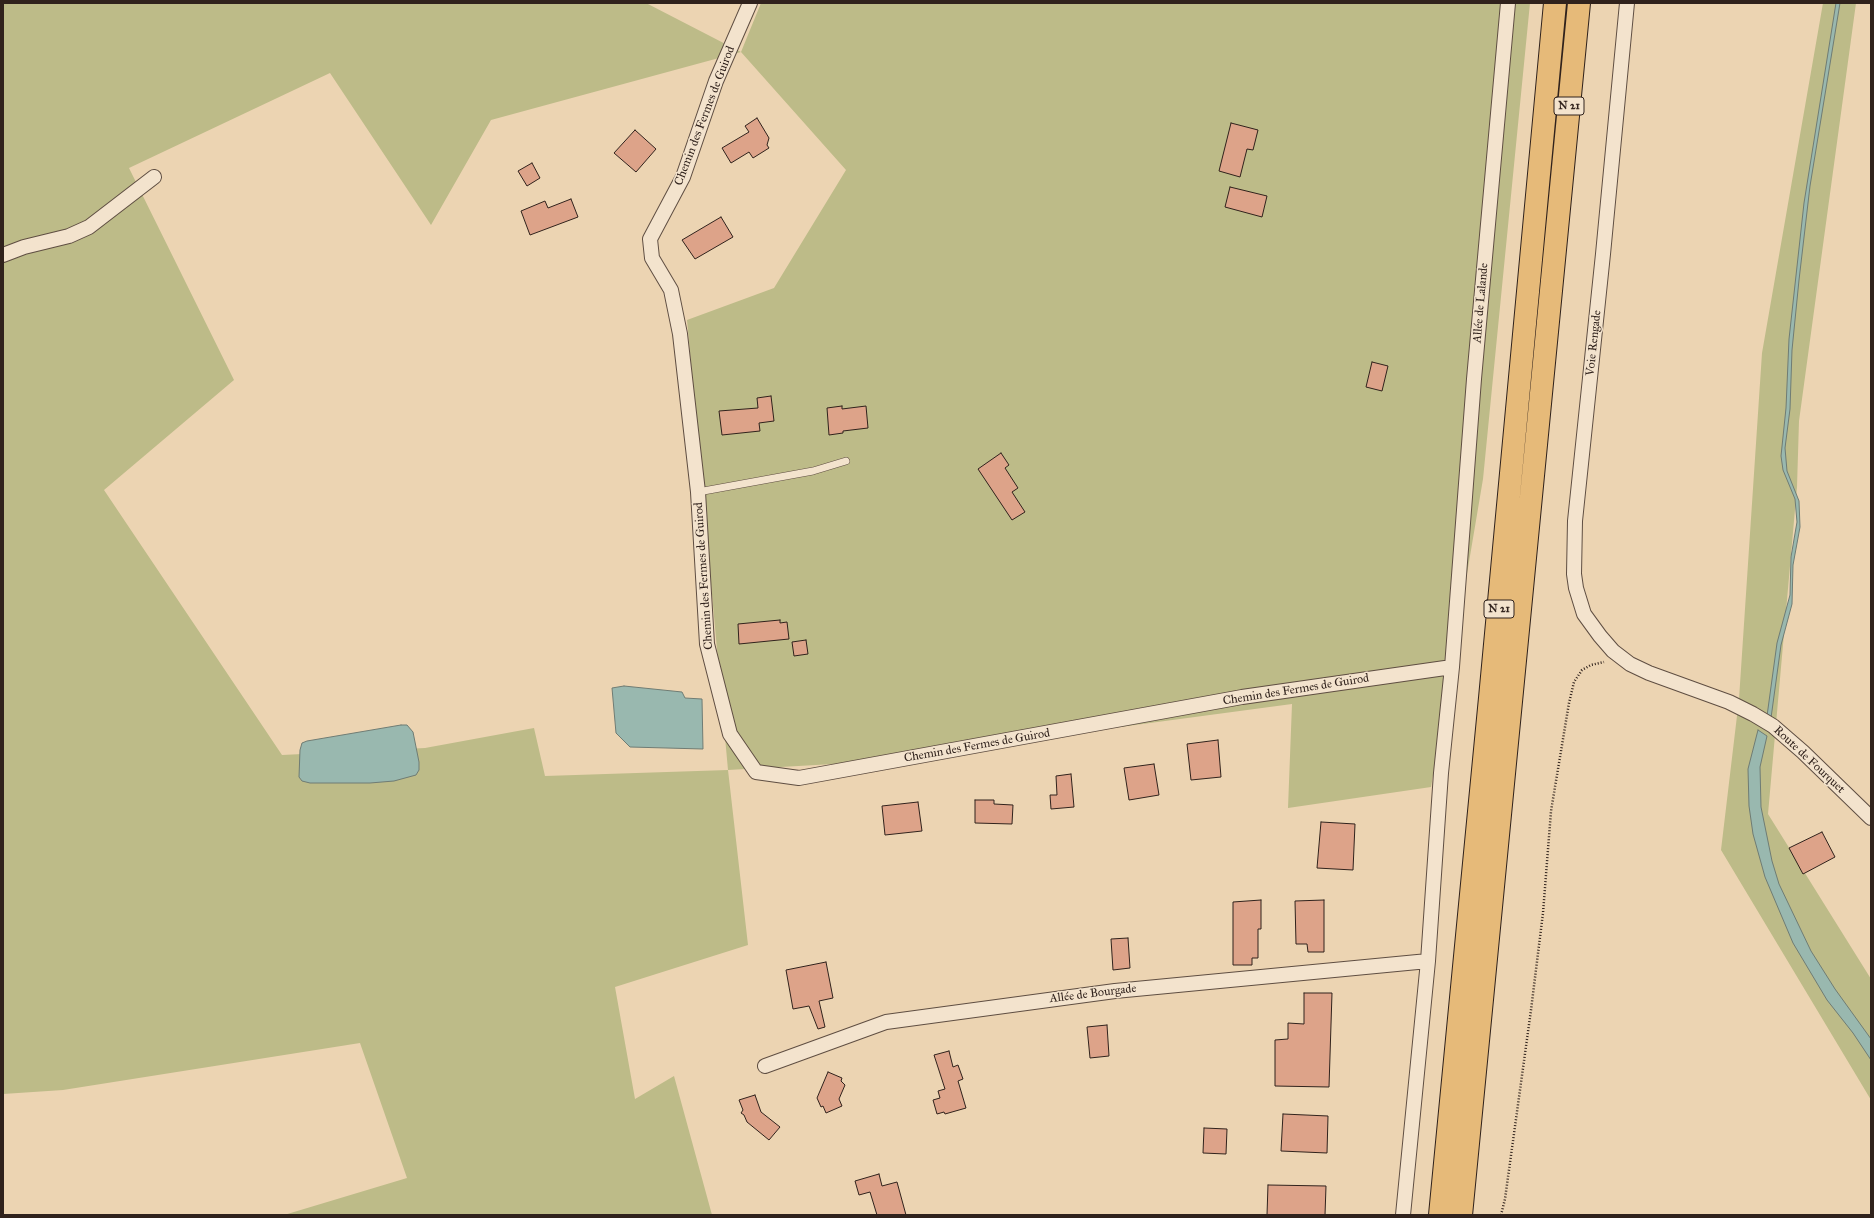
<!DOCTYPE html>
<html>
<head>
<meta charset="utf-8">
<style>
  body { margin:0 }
  #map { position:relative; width:1874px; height:1218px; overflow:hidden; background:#ecd4b2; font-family:"IM FELL Great Primer",serif }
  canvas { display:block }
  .frame { position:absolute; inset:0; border:4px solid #30221c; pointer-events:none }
</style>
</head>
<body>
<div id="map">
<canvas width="1874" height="1218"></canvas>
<div class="frame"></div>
</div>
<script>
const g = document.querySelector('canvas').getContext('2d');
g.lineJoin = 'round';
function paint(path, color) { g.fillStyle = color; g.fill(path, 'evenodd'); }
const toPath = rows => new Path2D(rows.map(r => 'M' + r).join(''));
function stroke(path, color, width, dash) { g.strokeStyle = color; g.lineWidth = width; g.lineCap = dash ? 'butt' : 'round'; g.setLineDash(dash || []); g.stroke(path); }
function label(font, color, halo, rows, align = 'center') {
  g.font = font + ' "IM FELL Great Primer",serif'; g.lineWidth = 3; g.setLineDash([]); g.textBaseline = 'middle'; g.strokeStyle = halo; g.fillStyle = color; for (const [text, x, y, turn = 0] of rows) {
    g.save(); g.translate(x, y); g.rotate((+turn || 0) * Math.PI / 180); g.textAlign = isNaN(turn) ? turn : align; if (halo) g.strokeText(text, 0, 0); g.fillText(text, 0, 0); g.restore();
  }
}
const green = toPath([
  [3,3,646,3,741,52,761,3,1530,3,1483,479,1431,787,1288,808,1292,704,851,763,728,770,748,945,615,987,635,1099,674,1076,712,1215,284,1215,407,1178,360,1043,63,1090,3,1094],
  [741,52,846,170,774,288,687,320,728,770,545,776,534,728,425,748,282,755,104,490,234,380,129,168,330,73,431,225,491,120],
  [1823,3,1856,3,1799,421,1797,487,1768,814,1871,979,1871,1100,1721,850,1739,699,1762,353]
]);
const water = toPath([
  [1836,3,1840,3,1810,186,1799,280,1792,350,1790,409,1785,448,1787,471,1799,501,1800,527,1793,565,1792,604,1781,645,1771,718,1767,716,1777,643,1790,595,1791,557,1797,522,1795,499,1783,470,1781,456,1786,408,1789,339,1804,203,1836,3],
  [624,686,682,692,685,698,702,699,703,749,630,747,616,733,612,688,624,686],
  [401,725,407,725,413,732,419,762,419,770,416,775,394,781,370,783,310,783,302,781,299,777,300,750,302,743,307,741,401,725],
  [1758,730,1767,736,1760,767,1761,807,1772,861,1779,884,1811,951,1835,989,1871,1039,1871,1060,1853,1033,1827,1000,1793,943,1765,877,1753,834,1749,806,1748,769,1758,730]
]);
const building = toPath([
  [757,118,769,138,767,145,769,148,753,158,749,152,731,163,722,148,749,132,745,126,757,118],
  [1231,123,1258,130,1253,150,1247,149,1240,177,1219,171,1231,123],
  [635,130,656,149,636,172,614,153,635,130],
  [532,163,540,178,527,186,518,171,532,163],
  [1230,187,1267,196,1262,217,1225,207,1230,187],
  [571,199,578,217,530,235,521,211,545,201,548,208,571,199],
  [721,217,733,237,695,259,682,240,721,217],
  [1372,362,1388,366,1382,391,1366,387,1372,362],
  [771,396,774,421,759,423,760,431,722,435,719,411,758,408,757,398,771,396],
  [842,406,842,409,866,406,868,428,843,431,843,433,829,435,827,408,842,406],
  [1001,453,1009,465,1005,468,1018,488,1012,492,1025,512,1012,520,978,469,1001,453],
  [780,620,780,623,787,622,789,639,739,644,738,624,780,620],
  [806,640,808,654,794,656,792,642,806,640],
  [1218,740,1221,777,1191,780,1187,744,1218,740],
  [1154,764,1159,795,1129,800,1124,768,1154,764],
  [1071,774,1074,807,1051,809,1050,795,1057,795,1056,776,1071,774],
  [975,800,994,800,994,804,1013,805,1012,824,975,823,975,800],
  [918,802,922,831,885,835,882,806,918,802],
  [1321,822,1355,824,1353,870,1317,868,1321,822],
  [1822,832,1835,857,1803,874,1789,848,1822,832],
  [1261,900,1261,929,1258,929,1258,958,1252,958,1252,965,1233,965,1233,902,1261,900],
  [1324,900,1324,952,1308,952,1307,944,1296,944,1295,901,1324,900],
  [1128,938,1130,968,1113,970,1111,939,1128,938],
  [826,962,833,998,819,1001,825,1027,818,1029,809,1006,793,1009,786,970,826,962],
  [1304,993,1332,993,1329,1087,1275,1086,1275,1040,1288,1039,1288,1023,1304,1024,1304,993],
  [1107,1025,1109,1056,1090,1058,1087,1027,1107,1025],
  [949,1051,953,1067,958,1065,963,1079,958,1081,966,1108,945,1114,944,1112,937,1114,933,1100,940,1098,938,1091,945,1089,934,1055,949,1051],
  [828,1072,842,1078,841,1081,845,1085,839,1099,842,1106,826,1113,823,1106,821,1107,817,1098,828,1072],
  [755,1095,761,1112,780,1127,769,1140,747,1122,744,1115,741,1113,743,1110,739,1100,755,1095],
  [1283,1114,1328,1116,1327,1153,1281,1151,1283,1114],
  [1204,1128,1227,1129,1226,1154,1203,1153,1204,1128],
  [879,1174,882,1186,897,1182,906,1215,877,1215,870,1192,859,1195,855,1181,879,1174],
  [1268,1185,1326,1186,1325,1215,1267,1215,1268,1185]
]);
const path = toPath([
  [1501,1215,1505,1199,1531,1010,1543,913,1551,811,1569,703,1574,682,1582,670,1591,665,1604,662]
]);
const service = toPath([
  [698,492,813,471,846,461]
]);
const minor = toPath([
  [750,3,716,81,683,177,650,239,652,258,671,290,680,334,698,492,707,644,730,734,756,772,799,778,1242,697,1452,667],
  [1627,3,1603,254,1575,521,1574,574,1576,588,1584,614,1600,636,1613,651,1630,664,1649,673,1729,702,1753,714,1773,726,1803,752,1871,818],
  [3,255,24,247,69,236,89,227,154,177],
  [765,1066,886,1022,1115,991,1428,961],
  [1403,1215,1428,961,1441,773,1452,667,1474,379,1508,3]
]);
const trunk = toPath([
  [1440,1215,1490,698,1555,3],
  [1461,1215,1579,3]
]);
const shields = [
  [1569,106,30],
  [1499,609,30]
];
const shieldNames = [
  ["N 21",1569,106],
  ["N 21",1499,609]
];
const streetNames = [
  ["Chemin des Fermes de Guirod",705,116,-69],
  ["Allée de Lalande",1481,303,-85],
  ["Voie Rengade",1594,343,-84],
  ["Chemin des Fermes de Guirod",704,576,-94],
  ["Chemin des Fermes de Guirod",1296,690,-9],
  ["Chemin des Fermes de Guirod",977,746,-10],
  ["Route de Fourquet",1809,760,43],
  ["Allée de Bourgade",1093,994,-7]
];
paint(green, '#bdbb88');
paint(water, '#99b8af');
stroke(water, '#6f7c74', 1);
paint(building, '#dda389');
stroke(building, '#30221c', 1);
stroke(service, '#5f4e42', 8);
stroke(minor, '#5f4e42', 16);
stroke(trunk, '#30221c', 24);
stroke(path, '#30221c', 2.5, [1, 2]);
stroke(service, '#f3e3cd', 7);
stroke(minor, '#f3e3cd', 14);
stroke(trunk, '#e6ba79', 22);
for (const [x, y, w] of shields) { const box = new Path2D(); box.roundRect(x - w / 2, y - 9, w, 18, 3); g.fillStyle = '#f3e3cd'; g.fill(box); stroke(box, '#30221c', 1); }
label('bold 11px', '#30221c', null, shieldNames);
label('12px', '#30221c', '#f3e3cd', streetNames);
</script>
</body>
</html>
